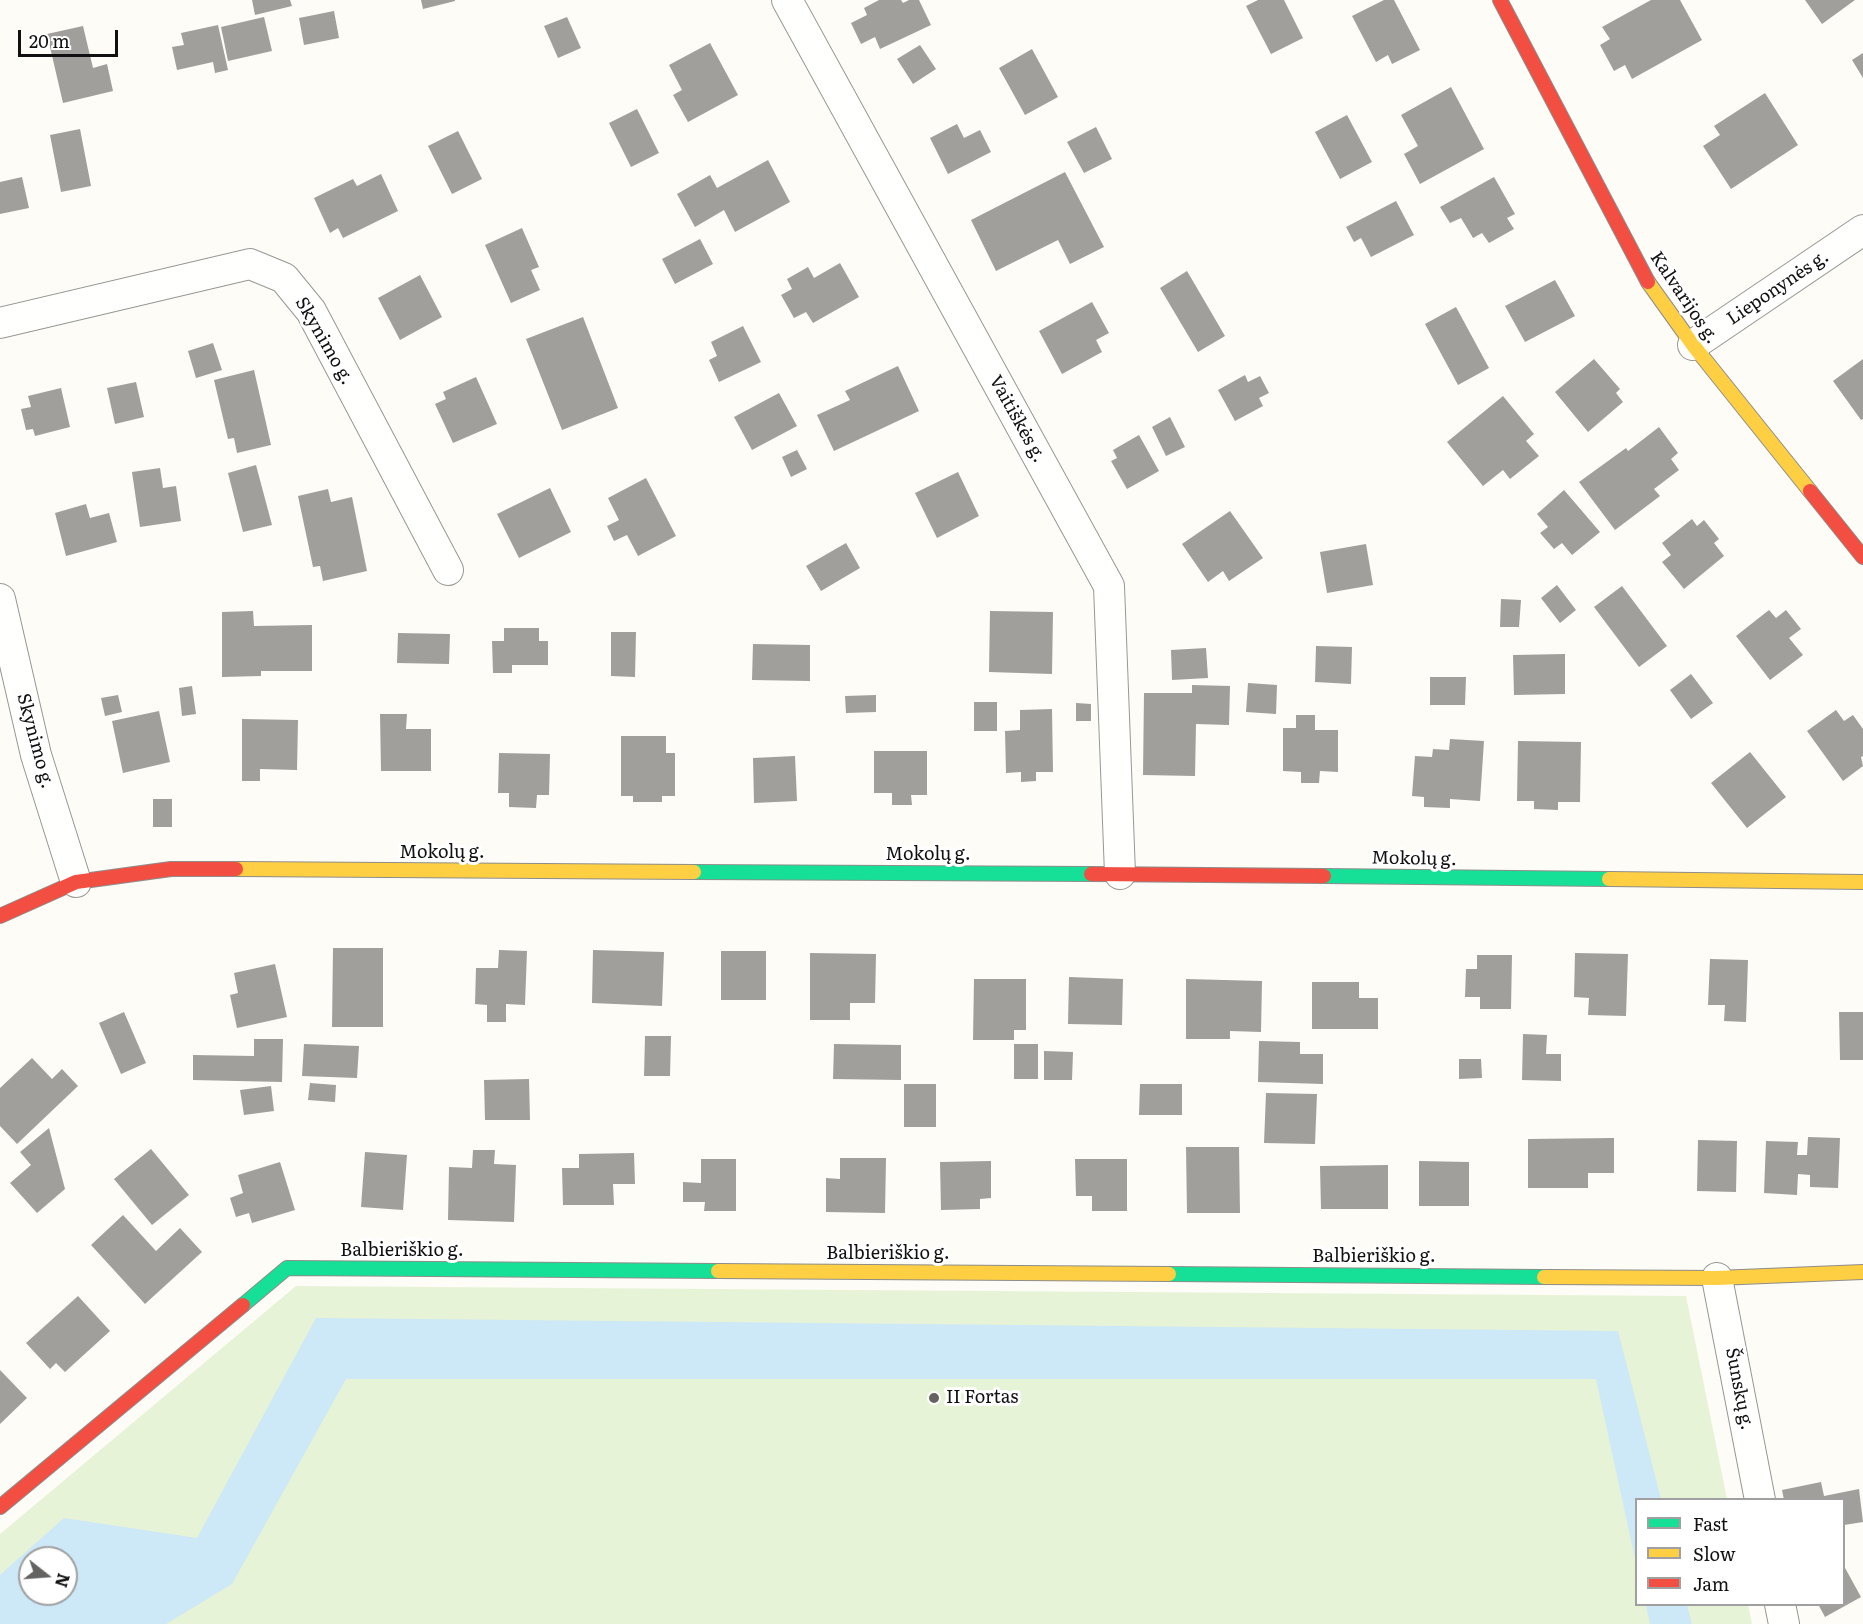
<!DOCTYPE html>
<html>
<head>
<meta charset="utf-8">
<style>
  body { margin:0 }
  #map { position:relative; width:1863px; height:1624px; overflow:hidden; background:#fdfcf7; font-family:Literata,serif }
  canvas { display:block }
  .legend { position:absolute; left:1635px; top:1498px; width:210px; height:108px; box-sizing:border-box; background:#fff; border:2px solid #a0a0a0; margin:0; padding:8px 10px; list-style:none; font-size:18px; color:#111 }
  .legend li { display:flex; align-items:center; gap:12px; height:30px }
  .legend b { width:30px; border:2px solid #a0a0a0 }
  .north { position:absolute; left:18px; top:1546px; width:60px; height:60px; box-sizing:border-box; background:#fff; border:2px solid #a0a0a0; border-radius:50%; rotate:107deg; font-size:16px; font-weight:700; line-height:24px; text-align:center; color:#111 }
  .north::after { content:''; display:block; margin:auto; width:21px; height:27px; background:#646362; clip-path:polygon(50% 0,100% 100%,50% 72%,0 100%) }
  .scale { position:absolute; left:18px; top:30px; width:100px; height:27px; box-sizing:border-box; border:3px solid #111; border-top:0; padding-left:8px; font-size:18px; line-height:21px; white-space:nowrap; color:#111; -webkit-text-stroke:4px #fff; paint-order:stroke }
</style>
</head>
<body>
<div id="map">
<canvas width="1863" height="1624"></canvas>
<ul class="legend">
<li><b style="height:8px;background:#16e098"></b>Fast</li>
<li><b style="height:8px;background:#ffcf43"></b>Slow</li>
<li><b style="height:8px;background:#f24e42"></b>Jam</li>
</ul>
<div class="north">N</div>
<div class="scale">20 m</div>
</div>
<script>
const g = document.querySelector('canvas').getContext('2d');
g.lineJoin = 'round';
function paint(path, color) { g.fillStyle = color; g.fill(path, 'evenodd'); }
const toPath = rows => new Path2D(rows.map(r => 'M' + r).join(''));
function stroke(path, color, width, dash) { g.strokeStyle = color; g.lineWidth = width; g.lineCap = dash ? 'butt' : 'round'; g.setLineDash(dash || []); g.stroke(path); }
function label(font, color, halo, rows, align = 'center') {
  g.font = font + ' Literata,serif'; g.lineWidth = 6; g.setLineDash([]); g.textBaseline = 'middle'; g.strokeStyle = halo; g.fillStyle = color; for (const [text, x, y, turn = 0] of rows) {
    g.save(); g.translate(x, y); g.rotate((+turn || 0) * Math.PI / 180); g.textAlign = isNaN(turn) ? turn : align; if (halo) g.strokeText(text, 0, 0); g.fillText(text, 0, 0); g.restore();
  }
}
const green = toPath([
  [296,1286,1686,1296,1727,1499,1636,1500,1636,1604,1748,1605,1752,1624,0,1624,0,1534],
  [30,1558,66,1558,66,1594,30,1594]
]);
const water = toPath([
  [316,1318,1618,1331,1661,1499,1636,1500,1636,1563,1596,1379,346,1379,232,1584,166,1624,0,1624,0,1575,64,1518,197,1538],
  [30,1558,66,1558,66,1594,30,1594],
  [1646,1605,1687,1605,1692,1624,1650,1624]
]);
const building = toPath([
  [252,0,290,0,292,6,255,15],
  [421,0,455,0,455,1,423,9],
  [879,0,901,0,903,3,909,0,919,0,931,25,880,49,875,37,861,44,851,23,867,15,864,8],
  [1258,0,1284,0,1303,38,1271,54,1246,6],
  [1384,0,1394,0,1420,50,1392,64,1388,55,1376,62,1352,16],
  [1651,0,1680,0,1702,40,1632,79,1625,65,1614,71,1600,45,1610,39,1602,27],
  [1805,0,1855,0,1822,24],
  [334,11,339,38,304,45,299,18],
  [264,17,272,51,228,61,221,27],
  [567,17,581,48,558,58,544,26],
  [218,25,228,70,215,73,213,62,177,70,172,47,184,45,181,33],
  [83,26,93,68,107,64,113,91,63,103,47,34],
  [710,43,738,95,688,122,673,95,682,90,669,65],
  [920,45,936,69,913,84,897,59],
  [1032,49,1058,97,1025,115,999,68],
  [1863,53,1863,78,1852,60],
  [1451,87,1484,149,1420,184,1404,154,1418,146,1401,115],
  [1765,93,1798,145,1731,189,1703,146,1720,135,1714,126],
  [637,109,659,153,631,167,609,123],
  [1347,115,1372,162,1340,179,1315,132],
  [957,124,964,138,980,130,991,152,948,174,930,138],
  [1096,127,1112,159,1084,173,1067,142],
  [80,129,91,186,61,192,50,135],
  [458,131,482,179,452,194,428,146],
  [768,160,790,202,735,232,724,210,695,227,677,194,710,175,717,188],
  [1065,172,1104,247,1070,264,1058,240,996,271,971,220],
  [381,174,398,211,343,238,338,228,330,233,314,198,353,179,357,186],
  [22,177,29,208,0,214,0,182],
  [1494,177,1515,214,1507,218,1514,229,1489,243,1482,233,1473,238,1461,218,1450,223,1440,207],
  [1396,201,1414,235,1371,257,1361,238,1354,242,1346,227],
  [522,228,539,267,531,270,540,290,511,303,485,245],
  [700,239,713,264,675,284,662,259],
  [840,263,859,297,813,323,806,312,794,318,781,295,792,289,787,279,808,267,814,278],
  [1187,271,1225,336,1198,352,1160,288],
  [420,275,442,317,400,340,378,298],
  [1555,280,1575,316,1525,342,1505,306],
  [1092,302,1109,333,1096,340,1102,352,1062,374,1039,331],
  [1456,307,1489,368,1458,385,1425,324],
  [583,317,618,408,562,430,526,339],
  [743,326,761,362,719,382,709,360,717,356,711,342],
  [213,343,222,370,196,378,188,351],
  [1594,359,1620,389,1616,393,1623,402,1588,432,1555,392],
  [1863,359,1863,419,1861,420,1833,381],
  [898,366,919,411,834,451,817,415,850,400,845,391],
  [254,370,271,445,237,453,234,438,228,439,214,380],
  [1245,375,1248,382,1260,376,1269,393,1259,398,1263,406,1235,421,1218,390],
  [476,377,497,424,453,443,435,404,446,399,443,392],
  [136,382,144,417,115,424,107,388],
  [61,388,70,427,35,436,33,429,26,430,21,409,31,407,28,396],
  [779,393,797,426,752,450,734,417],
  [1503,396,1534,434,1526,441,1539,456,1510,479,1503,470,1483,486,1447,442],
  [1170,417,1185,447,1166,456,1152,427],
  [1659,427,1678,453,1671,459,1679,470,1654,489,1660,496,1615,530,1579,482,1626,448,1628,451],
  [1139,435,1159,471,1127,489,1111,461,1117,458,1113,450],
  [797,450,807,469,791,477,782,457],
  [256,465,272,525,243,532,228,473],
  [160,468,163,488,176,486,181,521,140,527,132,472],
  [958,472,979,516,937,538,915,493],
  [646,478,676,536,638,556,627,535,614,541,607,526,619,520,608,498],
  [550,488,571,532,519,558,497,514],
  [328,489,331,502,352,497,367,571,323,581,320,566,313,567,298,496],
  [1564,490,1600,532,1572,555,1562,543,1554,549,1540,533,1548,527,1537,514],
  [86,504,90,518,109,513,117,542,66,556,55,513],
  [1230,511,1263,558,1229,581,1223,571,1208,582,1182,544],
  [1692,519,1697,526,1704,520,1719,539,1714,543,1724,556,1684,589,1662,562,1671,555,1662,543],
  [846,543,860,568,821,591,806,566],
  [1366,544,1373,585,1327,593,1320,552],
  [1557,585,1576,610,1560,623,1541,598],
  [1622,586,1667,646,1639,667,1594,607],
  [1501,599,1521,600,1519,627,1500,627],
  [1769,610,1776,618,1786,610,1801,629,1789,638,1803,655,1770,680,1736,636],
  [253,611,254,626,312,625,312,671,261,671,261,676,222,677,222,612],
  [990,611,1053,612,1052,674,989,672],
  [504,628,539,628,539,641,548,641,548,665,512,665,512,673,493,673,492,641,504,641],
  [611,632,636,632,635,677,611,676],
  [398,633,450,634,449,664,397,663],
  [753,644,810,645,810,681,752,680],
  [1316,646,1352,647,1351,684,1315,682],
  [1206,648,1208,678,1172,680,1171,650],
  [1565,654,1565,694,1514,695,1513,655],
  [1691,674,1713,703,1691,719,1670,690],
  [1430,677,1466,677,1465,705,1430,705],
  [1248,683,1277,685,1276,714,1246,712],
  [1192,685,1230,686,1229,725,1196,724,1195,776,1143,775,1144,693,1192,693],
  [192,686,196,714,182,716,179,688],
  [118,695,122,712,105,716,101,698],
  [876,695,876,712,846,713,845,696],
  [974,702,997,702,997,731,974,731],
  [1076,703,1091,704,1091,721,1076,721],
  [1052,709,1053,772,1036,772,1036,781,1021,782,1021,772,1006,773,1005,731,1020,730,1020,710],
  [1836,710,1844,721,1853,715,1863,729,1863,756,1861,757,1863,766,1843,781,1807,731],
  [159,711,170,762,123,773,112,721],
  [380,714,407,714,406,729,431,729,431,771,381,771],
  [1296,715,1315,715,1315,730,1338,730,1338,772,1320,771,1319,783,1301,783,1301,772,1283,771,1283,728,1296,728],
  [242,719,298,720,297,770,260,769,260,781,242,781],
  [621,736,666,736,666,753,675,753,675,796,662,796,662,802,633,802,633,796,621,796],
  [1450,739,1484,741,1480,801,1450,799,1450,808,1424,807,1424,797,1412,796,1415,756,1432,757,1433,749,1449,750],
  [1518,741,1581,742,1580,802,1558,802,1558,810,1534,809,1534,801,1517,801],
  [874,751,927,751,927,795,911,795,912,805,892,805,892,793,874,793],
  [1750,752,1786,797,1747,828,1711,783],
  [499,753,550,754,549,795,537,795,536,808,509,807,509,793,498,793],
  [795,756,797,801,754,803,753,758],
  [153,799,172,799,172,827,153,827],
  [333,948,383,948,383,1027,332,1027],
  [499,950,527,951,525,1005,506,1004,506,1022,487,1022,487,1005,475,1004,476,968,498,968],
  [593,950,664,952,662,1006,592,1003],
  [721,951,766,951,766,1000,721,1000],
  [810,953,876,954,875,1003,850,1003,850,1020,810,1020],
  [1575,953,1628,954,1626,1016,1588,1015,1589,998,1574,997],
  [1477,955,1512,955,1511,1009,1480,1009,1480,997,1465,997,1466,969,1477,969],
  [1710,959,1748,960,1746,1022,1724,1021,1725,1005,1708,1005],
  [275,964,287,1017,237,1028,230,995,238,993,234,973],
  [1069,977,1123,979,1122,1025,1068,1024],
  [974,979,1026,979,1026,1030,1014,1030,1014,1040,973,1040],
  [1186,979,1262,981,1261,1032,1230,1031,1230,1039,1186,1039],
  [1312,982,1359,982,1359,998,1378,998,1378,1029,1312,1029],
  [124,1012,146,1063,121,1074,99,1023],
  [1839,1012,1863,1012,1863,1060,1840,1060],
  [1523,1034,1547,1035,1546,1054,1561,1054,1561,1081,1522,1080],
  [645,1036,671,1036,670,1076,644,1076],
  [254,1039,283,1039,282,1082,193,1080,193,1055,254,1056],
  [1259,1041,1300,1042,1300,1054,1323,1054,1323,1084,1258,1082],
  [304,1044,359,1046,357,1078,302,1076],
  [834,1044,901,1045,901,1080,833,1079],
  [1014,1044,1038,1044,1038,1079,1014,1079],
  [1044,1051,1073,1052,1072,1080,1044,1080],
  [32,1058,52,1079,62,1069,78,1086,17,1144,0,1126,0,1088],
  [1459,1059,1481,1059,1482,1078,1459,1079],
  [529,1079,530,1120,485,1120,484,1080],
  [310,1083,336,1085,335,1102,308,1100],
  [904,1084,936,1084,936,1127,904,1127],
  [1140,1084,1182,1084,1182,1115,1139,1115],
  [271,1086,274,1111,244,1115,240,1090],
  [1266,1093,1317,1094,1315,1144,1264,1143],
  [49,1128,65,1189,37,1213,10,1183,31,1165,20,1152],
  [1808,1137,1840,1138,1838,1188,1810,1187,1810,1175,1798,1174,1797,1195,1764,1193,1766,1141,1798,1142,1797,1155,1807,1155],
  [1614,1138,1614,1173,1588,1173,1588,1188,1528,1188,1528,1139],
  [1698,1140,1737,1141,1736,1192,1697,1191],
  [1186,1147,1239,1147,1240,1213,1187,1213],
  [151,1149,189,1195,152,1225,114,1179],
  [473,1150,495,1150,494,1164,516,1165,514,1222,448,1220,449,1167,472,1168],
  [365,1152,407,1155,403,1210,361,1207],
  [634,1153,635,1184,613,1184,614,1205,563,1205,562,1168,579,1168,579,1154],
  [840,1158,886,1158,885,1213,826,1212,826,1178,840,1179],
  [701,1159,736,1159,736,1211,704,1211,705,1202,683,1202,683,1182,701,1183],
  [1075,1159,1127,1159,1127,1211,1092,1211,1092,1196,1076,1196],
  [991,1161,991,1198,980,1199,980,1209,941,1210,940,1162],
  [1419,1161,1469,1162,1469,1206,1419,1206],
  [280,1162,295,1210,252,1223,249,1213,236,1217,230,1198,243,1193,238,1175],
  [1388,1165,1388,1209,1321,1209,1320,1166],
  [123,1215,156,1251,180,1228,202,1252,145,1304,91,1245],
  [78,1296,110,1331,65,1372,56,1363,50,1369,26,1343],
  [0,1370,27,1398,0,1424],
  [1821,1482,1824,1496,1859,1489,1863,1522,1844,1525,1844,1500,1784,1500,1782,1490],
  [1844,1566,1861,1597,1825,1617,1818,1604,1844,1604]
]);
const street = toPath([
  [787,0,1109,586,1120,874],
  [0,323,250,264,284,278,311,311,448,570],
  [1693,345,1863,230],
  [0,599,36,755,76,882],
  [1717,1278,1760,1500],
  [1780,1604,1784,1624]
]);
const fast = toPath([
  [694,872,1091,874],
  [1324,876,1609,879],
  [1169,1274,1544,1277],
  [243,1305,287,1268,718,1271]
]);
const slow = toPath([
  [1648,282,1693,345,1810,491],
  [236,869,694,872],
  [1609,879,1863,882],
  [718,1271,1169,1274],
  [1544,1277,1717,1278,1863,1272]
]);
const jam = toPath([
  [1500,0,1648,282],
  [1810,491,1863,557],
  [1091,874,1324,876],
  [0,916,76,882,171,869,236,869],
  [0,1507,243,1305]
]);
const markers = [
  [934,1398,6,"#646362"]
];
const streetNames = [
  ["Lieponynės g.",1778,288,-34],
  ["Kalvarijos g.",1684,298,56],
  ["Skynimo g.",324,341,60],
  ["Vaitiškės g.",1017,419,61],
  ["Skynimo g.",35,741,75],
  ["Mokolų g.",442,853],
  ["Mokolų g.",928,855],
  ["Mokolų g.",1414,859,1],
  ["Balbieriškio g.",402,1251],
  ["Balbieriškio g.",888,1254],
  ["Balbieriškio g.",1374,1257],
  ["Šunskų g.",1739,1389,79]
];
const poiNames = [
  ["II Fortas",946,1398]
];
paint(green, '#e7f3d7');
paint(water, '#cde8f7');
paint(building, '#a19f9c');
stroke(street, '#979795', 32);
stroke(fast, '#8e8d8b', 16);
stroke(slow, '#8e8d8b', 16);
stroke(jam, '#8e8d8b', 16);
stroke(street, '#fffffe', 30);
stroke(fast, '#16e098', 14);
stroke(slow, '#ffcf43', 14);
stroke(jam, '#f24e42', 14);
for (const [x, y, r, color] of markers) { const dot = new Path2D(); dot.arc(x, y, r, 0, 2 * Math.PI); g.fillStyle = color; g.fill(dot); stroke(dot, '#fff', 2); }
label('18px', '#111', '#fff', streetNames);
label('18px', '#111', '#fff', poiNames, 'left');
</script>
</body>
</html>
